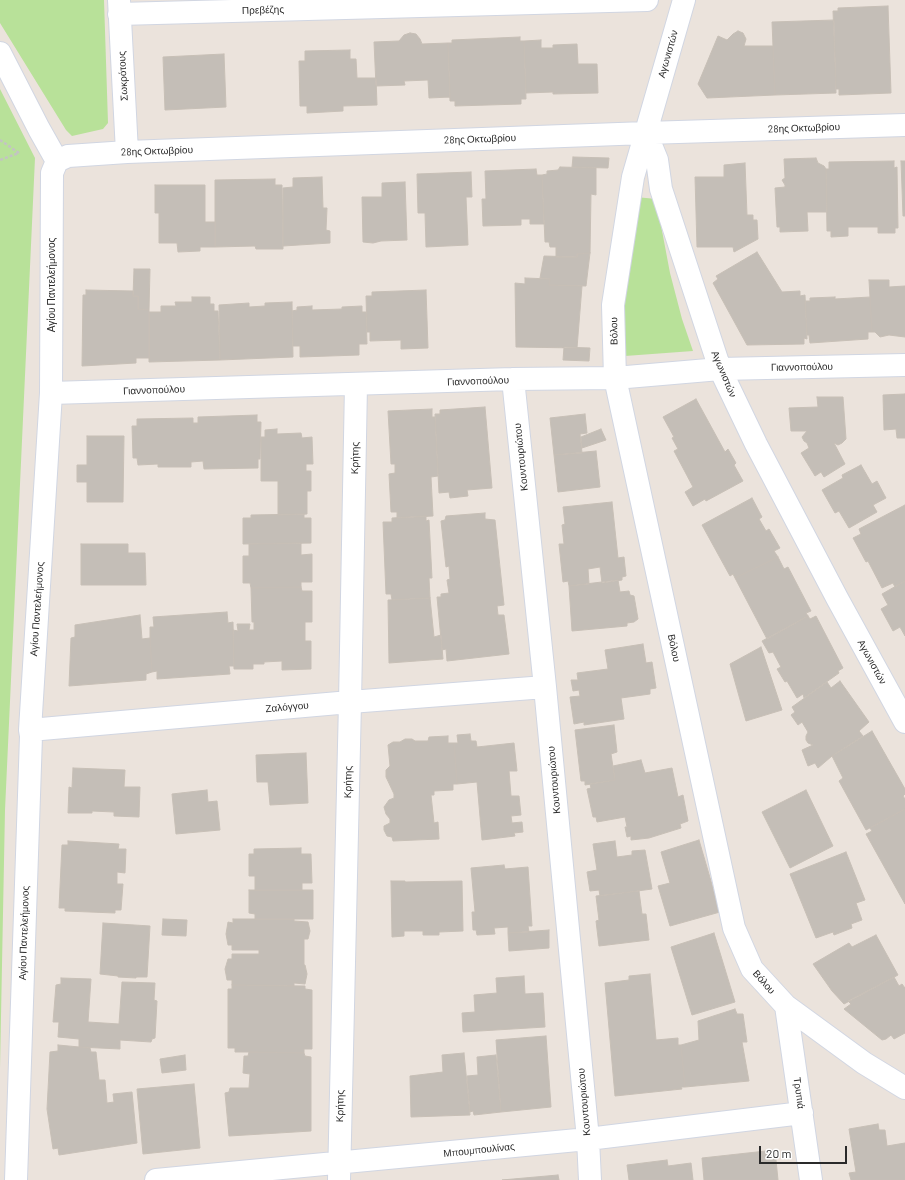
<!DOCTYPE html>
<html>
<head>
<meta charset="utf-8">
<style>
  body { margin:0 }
  #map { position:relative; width:905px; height:1180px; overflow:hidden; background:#ebe3dc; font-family:Barlow,sans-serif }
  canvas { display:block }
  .scale { position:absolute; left:759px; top:1146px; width:88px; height:18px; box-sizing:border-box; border:2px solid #2a2a2a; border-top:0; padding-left:5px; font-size:12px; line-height:14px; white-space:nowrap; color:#2a2a2a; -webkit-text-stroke:3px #fff; paint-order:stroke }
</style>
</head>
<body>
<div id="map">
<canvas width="905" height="1180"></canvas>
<div class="scale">20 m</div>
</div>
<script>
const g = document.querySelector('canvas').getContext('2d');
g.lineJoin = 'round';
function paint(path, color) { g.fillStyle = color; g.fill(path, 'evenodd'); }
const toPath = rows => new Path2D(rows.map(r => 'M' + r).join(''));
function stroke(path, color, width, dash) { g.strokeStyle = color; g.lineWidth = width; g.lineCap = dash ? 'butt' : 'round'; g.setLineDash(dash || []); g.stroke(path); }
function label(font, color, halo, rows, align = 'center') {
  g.font = font + ' Barlow,sans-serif'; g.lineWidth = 3; g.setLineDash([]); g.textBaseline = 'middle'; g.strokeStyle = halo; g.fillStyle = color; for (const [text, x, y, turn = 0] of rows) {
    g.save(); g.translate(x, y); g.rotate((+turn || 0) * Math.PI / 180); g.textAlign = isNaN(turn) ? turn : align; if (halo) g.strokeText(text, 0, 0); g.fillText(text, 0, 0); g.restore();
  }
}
const green = toPath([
  [0,0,104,0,108,123,103,129,72,136,66,130,0,23],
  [0,89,35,158,5,810,0,1068],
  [636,197,656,199,670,273,682,319,693,351,625,356,622,321]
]);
const building = toPath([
  [888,6,891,93,839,95,839,89,836,89,833,11,838,11,838,8,888,6],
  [834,20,836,93,775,95,772,22,834,20],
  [738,31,743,33,746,39,744,46,773,46,775,95,707,98,698,84,718,36,727,40,733,34,738,31],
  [410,33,416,34,420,39,422,44,448,43,450,97,429,98,428,80,404,81,405,85,376,86,374,42,399,41,404,35,410,33],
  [520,37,520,41,524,41,526,99,521,99,521,104,455,106,455,101,450,101,448,43,452,43,452,40,520,37],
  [541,40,541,48,553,48,553,45,577,44,578,64,597,64,598,93,553,94,553,92,526,93,524,41,541,40],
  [350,50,350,59,356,59,357,78,376,78,377,105,343,106,343,111,307,113,307,106,300,106,299,61,305,61,305,51,350,50],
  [224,54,226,107,165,110,163,57,224,54],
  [573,157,609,158,608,168,572,167,573,157],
  [816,158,818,163,824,166,826,169,827,212,807,212,808,231,780,232,780,227,777,227,775,188,785,187,785,185,782,180,785,178,784,159,816,158],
  [894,161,894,168,897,167,898,228,895,228,895,233,878,233,878,227,848,227,848,236,831,237,831,231,827,231,826,169,829,169,829,162,894,161],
  [901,161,905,161,905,216,903,216,901,161],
  [745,163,747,215,753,215,753,220,757,220,758,239,734,252,733,247,697,247,695,177,724,177,724,165,745,163],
  [560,167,596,168,596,195,591,194,590,253,577,254,577,257,556,257,556,247,550,247,549,242,545,242,542,175,547,174,547,171,558,170,560,167],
  [536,169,537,175,542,175,544,224,530,224,530,219,521,219,521,225,483,226,482,199,486,199,485,171,536,169],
  [471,172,472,197,466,197,468,245,426,247,425,213,418,213,417,174,471,172],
  [322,177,323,208,327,208,326,230,330,231,330,243,283,246,283,188,293,187,293,178,322,177],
  [275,179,275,185,282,185,283,249,256,249,255,246,215,247,215,180,275,179],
  [405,182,407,240,381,241,373,243,363,242,362,197,382,197,382,183,405,182],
  [155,185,205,185,205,222,215,222,215,247,200,247,200,251,178,252,177,243,159,243,159,213,155,213,155,185],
  [757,252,782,292,800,291,800,296,805,295,807,339,804,338,804,344,747,345,713,283,718,279,716,276,757,252],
  [590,253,586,286,549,285,550,279,540,278,544,256,577,257,577,254,590,253],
  [134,269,150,269,149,310,138,309,138,296,133,296,134,269],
  [525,278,550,279,549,285,582,286,577,348,516,347,515,283,525,284,525,278],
  [869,280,889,280,889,287,905,286,905,337,889,335,880,337,875,332,872,332,869,280],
  [86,290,133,291,133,296,138,296,138,309,149,310,149,358,136,358,136,363,82,366,83,295,86,295,86,290],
  [426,290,428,348,401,349,401,340,370,341,370,332,367,332,366,296,372,296,372,292,426,290],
  [192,297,210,297,210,304,214,304,214,311,218,311,220,360,149,362,149,312,161,312,161,306,176,306,175,302,192,302,192,297],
  [835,297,835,299,870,297,872,332,868,332,868,339,810,343,809,335,807,335,805,301,810,301,810,298,835,297],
  [292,302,293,357,220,360,219,305,249,303,249,307,265,306,265,303,292,302],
  [312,306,312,310,342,309,342,307,362,306,362,312,366,312,367,344,359,344,359,355,300,357,300,346,293,346,292,311,297,310,297,307,312,306],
  [564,347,590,348,589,361,563,360,564,347],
  [905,394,905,438,897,438,896,429,884,430,883,395,905,394],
  [817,397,843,397,846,439,842,443,838,445,834,443,845,464,824,477,821,472,815,476,801,453,809,448,807,443,804,441,802,437,807,431,791,431,789,408,818,407,817,397],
  [696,399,725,452,728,449,736,463,734,465,743,481,706,501,705,499,693,506,685,492,693,487,674,451,678,449,672,438,674,437,663,417,696,399],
  [485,407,492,488,467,490,468,496,450,498,449,492,439,493,435,414,440,414,440,410,485,407],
  [432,409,432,417,435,417,438,476,431,477,433,516,397,518,397,512,391,512,389,474,395,473,395,464,391,464,388,411,432,409],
  [585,414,587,433,580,434,582,453,554,455,550,418,585,414],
  [257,415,257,422,261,422,260,459,258,459,258,468,204,469,203,461,191,462,191,467,158,467,158,464,138,465,137,458,133,458,132,426,137,426,137,419,193,418,193,423,198,423,198,417,257,415],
  [277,429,277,434,301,433,302,438,312,437,313,464,306,464,306,471,311,471,311,491,307,491,307,514,278,515,278,481,261,481,261,437,265,437,265,430,277,429],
  [601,429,606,440,582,448,581,437,601,429],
  [87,436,124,436,123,502,87,502,87,482,77,482,77,465,87,465,87,436],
  [596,451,600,487,558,492,554,455,596,451],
  [861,465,872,484,877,481,886,498,873,505,877,512,849,528,839,511,835,513,822,490,843,478,842,475,861,465],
  [752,498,762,517,759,519,766,531,769,529,780,548,774,551,778,557,735,578,733,574,730,576,702,525,752,498],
  [612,502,618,558,624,557,626,576,622,577,622,580,602,583,600,567,588,569,589,584,569,586,568,581,563,582,559,544,564,544,562,525,565,524,563,507,612,502],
  [905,505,905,581,895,587,893,583,882,588,868,561,866,562,853,538,861,534,859,529,905,505],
  [485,513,485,519,495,520,504,605,497,606,498,615,504,615,509,654,447,661,446,649,442,650,437,597,441,597,441,594,449,593,447,580,450,579,449,566,446,567,441,521,445,520,446,516,485,513],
  [304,514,304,518,311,518,311,543,243,544,243,518,251,518,251,515,304,514],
  [426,516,426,521,429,520,432,578,429,578,430,598,392,600,391,594,386,594,383,522,392,522,392,518,426,516],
  [301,543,301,555,312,554,312,582,301,582,301,587,251,588,250,583,243,583,243,556,249,556,249,544,301,543],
  [81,544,128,544,128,553,145,553,146,585,81,585,81,544],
  [778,557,784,569,788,567,811,611,806,613,808,616,767,639,735,578,778,557],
  [618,580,620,592,629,591,630,595,634,596,638,619,634,622,627,623,627,626,572,631,569,586,618,580],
  [905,581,905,636,900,627,893,631,881,609,888,605,882,594,905,581],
  [301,587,302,591,312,591,312,622,305,622,305,641,311,641,311,669,282,670,282,661,264,662,264,664,253,664,253,669,234,669,233,630,238,631,237,624,250,624,249,630,254,630,254,622,252,622,251,588,301,587],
  [430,598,434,637,441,635,443,659,389,663,388,600,430,598],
  [227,612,228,623,233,622,234,666,229,666,230,674,157,679,157,671,152,672,150,638,150,627,154,627,153,617,227,612],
  [140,615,142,639,150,638,152,672,146,674,146,680,69,686,71,638,75,637,75,625,140,615],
  [808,616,810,619,816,616,843,668,838,671,839,673,804,698,803,694,797,698,787,681,785,682,777,669,781,667,773,652,769,653,762,641,808,616],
  [643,644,646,663,652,662,656,688,650,689,650,694,621,698,624,719,584,725,584,722,574,724,570,697,580,696,579,690,573,691,571,680,578,680,577,673,608,669,605,650,643,644],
  [761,647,782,710,746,721,730,664,761,647],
  [840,681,869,722,859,731,863,736,832,756,818,768,815,763,808,766,802,750,813,745,808,743,806,740,806,736,808,732,802,722,798,725,791,715,795,712,792,707,827,682,831,688,840,681],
  [614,725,617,752,611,754,615,780,585,785,585,781,581,781,575,730,614,725],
  [872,731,905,789,905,794,903,796,905,799,905,809,866,830,839,781,843,778,832,756,872,731],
  [470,734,471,741,476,741,477,747,514,743,517,771,509,771,511,796,519,796,521,815,511,816,512,823,522,822,523,832,514,833,515,836,482,840,477,782,457,784,454,743,458,743,457,735,470,734],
  [448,736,448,743,454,743,457,784,453,784,453,790,434,791,434,795,431,795,434,823,438,822,439,839,393,841,392,837,387,836,384,830,384,826,390,823,390,819,386,814,384,807,389,800,394,798,394,794,386,777,386,770,390,766,388,745,393,742,400,742,405,739,412,739,415,741,428,741,429,737,448,736],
  [306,753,308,803,270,805,268,782,257,782,256,755,306,753],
  [641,760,645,773,672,768,678,797,683,795,688,821,680,824,681,828,649,838,631,840,631,836,627,837,625,827,627,827,625,817,597,822,596,817,593,817,587,789,591,788,590,784,615,780,613,766,641,760],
  [73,768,125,770,124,787,140,787,139,817,114,816,114,812,92,811,92,813,68,813,69,787,72,788,73,768],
  [207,790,208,802,217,801,220,830,176,834,172,794,207,790],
  [806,790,833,846,790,868,762,812,806,790],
  [905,809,905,904,866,834,872,831,870,828,905,809],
  [699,840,720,912,670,926,658,886,670,883,661,852,699,840],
  [68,841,119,844,118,849,126,849,125,873,117,872,117,884,123,884,121,910,115,910,115,913,65,911,65,908,59,908,62,845,68,845,68,841],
  [615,841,617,857,632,855,632,851,645,850,652,889,600,896,599,890,590,891,587,872,597,870,593,844,615,841],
  [301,848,301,854,311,854,312,883,302,883,302,890,255,890,255,876,249,876,249,854,254,854,254,849,301,848],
  [846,852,865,900,856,903,862,920,851,924,852,928,834,935,833,932,816,938,790,874,846,852],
  [504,865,505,869,528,867,532,926,528,926,529,932,508,933,508,927,494,928,495,934,477,935,476,930,473,930,472,912,475,912,471,868,504,865],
  [391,881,405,881,405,882,462,881,463,931,439,932,439,935,423,935,423,931,404,931,404,936,392,937,391,881],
  [249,890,313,890,313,919,255,919,255,914,249,913,249,890],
  [639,891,642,914,646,914,649,940,599,946,596,921,599,920,596,896,639,891],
  [163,919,187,920,186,936,162,935,163,919],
  [233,919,294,919,294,921,308,922,310,931,308,939,304,939,304,965,305,965,307,974,305,984,294,983,294,986,232,985,232,980,227,980,225,969,228,959,232,959,232,954,259,954,259,950,232,950,232,945,228,945,226,934,228,922,233,923,233,919],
  [103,923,150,926,147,977,136,977,136,978,118,977,118,976,100,974,103,923],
  [549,930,549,948,509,951,508,933,549,930],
  [714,933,735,1002,692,1015,671,947,714,933],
  [876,935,898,975,844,1004,832,991,813,964,849,943,852,947,876,935],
  [650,974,656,1040,678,1038,678,1045,681,1045,685,1087,681,1087,682,1089,615,1096,605,983,629,980,629,976,650,974],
  [524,976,525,994,543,993,545,1027,463,1032,462,1013,475,1012,474,995,497,993,496,978,524,976],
  [894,977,899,986,902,984,905,988,905,1033,894,1039,891,1035,886,1039,882,1040,844,1009,851,1004,848,1001,894,977],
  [61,978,91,979,88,1022,119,1024,122,982,155,983,154,1000,157,1001,155,1038,152,1039,151,1042,120,1040,120,1049,79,1047,79,1039,58,1037,59,1022,53,1022,56,985,61,984,61,978],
  [232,985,305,986,305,989,312,990,312,1049,304,1049,304,1053,249,1052,235,1052,235,1048,228,1048,228,989,232,989,232,985],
  [735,1009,737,1014,743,1014,747,1042,742,1042,749,1081,685,1087,681,1045,699,1040,698,1021,735,1009],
  [546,1036,551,1107,501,1112,496,1040,546,1036],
  [58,1045,90,1048,91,1052,96,1052,99,1080,105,1080,107,1103,114,1102,113,1094,132,1092,137,1143,59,1155,58,1148,53,1149,47,1109,50,1052,58,1051,58,1045],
  [249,1052,304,1053,305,1056,311,1057,311,1131,229,1136,225,1093,229,1092,230,1088,249,1088,250,1074,243,1073,244,1056,248,1056,249,1052],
  [464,1053,470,1115,411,1117,410,1076,443,1072,442,1055,464,1053],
  [185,1055,186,1070,162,1073,160,1059,185,1055],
  [496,1055,501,1112,474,1115,473,1111,470,1112,467,1076,478,1075,477,1057,496,1055],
  [194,1084,200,1148,143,1154,137,1089,194,1084],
  [878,1124,879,1130,885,1130,887,1146,905,1143,905,1180,851,1180,849,1173,856,1172,849,1129,878,1124],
  [775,1150,778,1180,704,1180,702,1158,775,1150],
  [667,1160,668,1166,691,1163,693,1180,629,1180,627,1165,667,1160],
  [558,1175,559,1180,502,1180,558,1175]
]);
const path = toPath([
  [0,140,19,153,0,160]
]);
const minor = toPath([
  [119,0,127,152],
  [684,0,633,177,613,305,615,378,734,928,752,969,786,1006,864,1063,905,1088],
  [119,14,647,0],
  [0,53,39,129,57,161,52,173,51,393,30,730,31,736,16,1180],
  [646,133,657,160,661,189,720,369,756,444,837,598,905,722],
  [57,161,68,156,127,152,646,133,905,125],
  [513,379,545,687,588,1139,590,1180],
  [51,393,513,379,615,378,720,369,905,365],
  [30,730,350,702,545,687],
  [786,1006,811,1180],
  [156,1180,588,1139,802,1113],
  [339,1180,350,702,356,385]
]);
const streetNames = [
  ["Πρεβέζης",263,10,-2],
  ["Αγωνιστών",668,54,-74],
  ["Σωκρότους",123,76,-93],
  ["28ης Οκτωβρίου",804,128,-2],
  ["28ης Οκτωβρίου",480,139,-2],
  ["28ης Οκτωβρίου",157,151,-2],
  ["Αγίου Παντελεήμονος",52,285,-90],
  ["Βόλου",614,331,-91],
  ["Γιαννοπούλου",802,367,-1],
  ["Αγωνιστών",724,374,67],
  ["Γιαννοπούλου",478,381,-2],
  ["Γιαννοπούλου",154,390,-2],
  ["Κουντουριώτου",521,457,-96],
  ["Κρήτης",355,458,-89],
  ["Αγίου Παντελεήμονος",37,609,-86],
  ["Βόλου",674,648,78],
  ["Αγωνιστών",872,662,61],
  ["Ζαλόγγου",287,707,-5],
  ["Κουντουριώτου",554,780,-95],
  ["Κρήτης",348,782,-89],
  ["Αγίου Παντελεήμονος",24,933,-88],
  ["Βόλου",764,982,49],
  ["Τρυπιά",799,1093,82],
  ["Κουντουριώτου",584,1102,-95],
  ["Κρήτης",340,1106,-89],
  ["Μπουμπουλίνας",479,1150,-6]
];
paint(green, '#b8e199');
paint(building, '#c4beb7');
stroke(building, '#c7bfb6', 1);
stroke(minor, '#d1d6e2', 24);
stroke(path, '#c3c3c3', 2.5, [3, 2]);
stroke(minor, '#fff', 22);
label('10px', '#2a2a2a', '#fff', streetNames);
</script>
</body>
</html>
